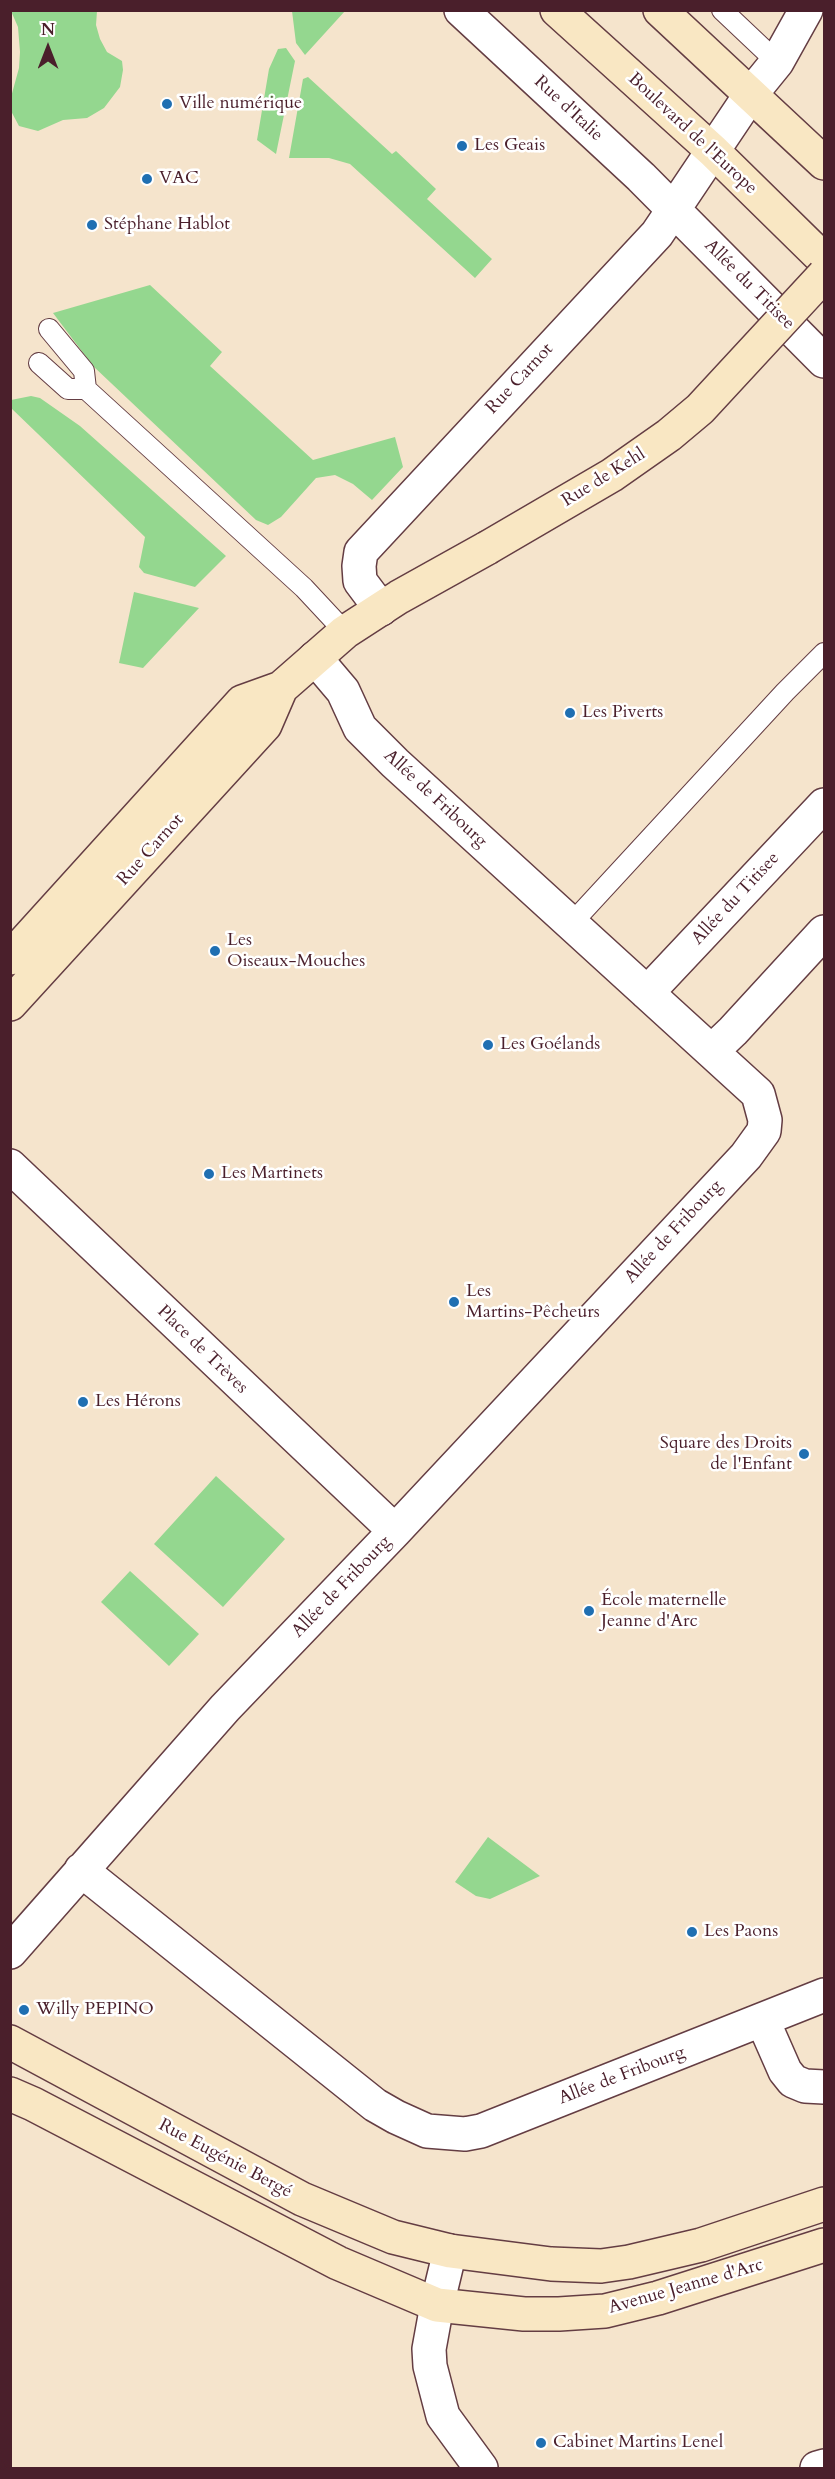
<!DOCTYPE html>
<html>
<head>
<meta charset="utf-8">
<style>
  body { margin:0 }
  #map { position:relative; width:835px; height:2479px; overflow:hidden; background:#f5e4cc; font-family:Cardo,serif }
  canvas { display:block }
  .frame { position:absolute; inset:0; border:12px solid #4a1f2b; pointer-events:none }
  .north { position:absolute; left:18px; top:18px; width:60px; height:60px; -webkit-text-stroke:4px #fff; paint-order:stroke; rotate:0deg; font-size:16px; font-weight:700; line-height:24px; text-align:center; color:#4a1f2b }
  .north::after { content:''; display:block; margin:auto; width:21px; height:27px; background:#4a1f2b; clip-path:polygon(50% 0,100% 100%,50% 72%,0 100%) }
</style>
</head>
<body>
<div id="map">
<canvas width="835" height="2479"></canvas>
<div class="frame"></div>
<div class="north">N</div>
</div>
<script>
const g = document.querySelector('canvas').getContext('2d');
g.lineJoin = 'round';
function paint(path, color) { g.fillStyle = color; g.fill(path, 'evenodd'); }
const toPath = rows => new Path2D(rows.map(r => 'M' + r).join(''));
function stroke(path, color, width, dash) { g.strokeStyle = color; g.lineWidth = width; g.lineCap = dash ? 'butt' : 'round'; g.setLineDash(dash || []); g.stroke(path); }
function label(font, color, halo, rows, align = 'center') {
  g.font = font + ' Cardo,serif'; g.lineWidth = 5; g.setLineDash([]); g.textBaseline = 'middle'; g.strokeStyle = halo; g.fillStyle = color; for (const [text, x, y, turn = 0] of rows) {
    g.save(); g.translate(x, y); g.rotate((+turn || 0) * Math.PI / 180); g.textAlign = isNaN(turn) ? turn : align; if (halo) g.strokeText(text, 0, 0); g.fillText(text, 0, 0); g.restore();
  }
}
const green = toPath([
  [11,11,97,11,96,25,100,39,107,52,122,61,123,70,120,87,104,108,87,118,63,120,38,131,19,126,11,111,11,97,19,68,20,52,18,27],
  [292,11,292,10,345,11,305,55,296,43],
  [286,48,295,61,276,154,257,140,269,69,278,49],
  [308,77,392,154,396,151,436,189,427,199,492,259,475,278,350,164,329,158,289,158,303,79],
  [150,285,222,352,210,366,313,460,395,437,403,467,372,500,353,484,335,475,316,478,281,517,268,525,256,520,93,366,53,313],
  [31,396,40,398,80,426,226,556,195,587,144,573,139,567,145,537,11,408,11,400],
  [134,592,199,608,143,668,119,663],
  [216,1476,285,1539,223,1607,154,1544],
  [130,1571,199,1634,169,1666,101,1602],
  [488,1837,540,1876,490,1899,476,1896,455,1882]
]);
const lane = toPath([
  [722,10,777,62],
  [49,329,84,371,86,389,304,588,345,632],
  [39,363,68,389,86,389],
  [571,924,785,692,824,653]
]);
const street = toPath([
  [461,10,641,177,824,361],
  [381,609,360,581,359,566,361,552,657,234,751,94,777,62,806,10],
  [647,993,824,805],
  [712,1051,733,1031,824,932],
  [10,1166,395,1531],
  [81,1870,375,2105,396,2117,427,2131,465,2134,481,2131,824,1995],
  [10,1952,225,1708,395,1531,746,1156,764,1131,765,1120,758,1094,395,763,360,728,343,691,315,658],
  [763,2021,785,2071,793,2081,805,2086,824,2087],
  [450,2251,437,2305,429,2349,430,2366,443,2416,481,2468],
  [817,2468,824,2466]
]);
const secondary = toPath([
  [557,10,713,151,824,260],
  [660,10,824,163],
  [10,958,242,702,281,688,345,632,399,597,487,548],
  [10,1004,265,725,281,688],
  [10,2042,302,2199,393,2237,450,2251,551,2264,601,2266,629,2262,701,2245,824,2204],
  [10,2094,33,2104,338,2263,437,2305,524,2314,559,2314,605,2311,658,2298,824,2245]
]);
const secondaryBridge = toPath([
  [487,548,612,475,669,435,700,409,824,275]
]);
const markers = [
  [167,104,6,"#1f6fb2"],
  [462,146,6,"#1f6fb2"],
  [147,179,6,"#1f6fb2"],
  [92,225,6,"#1f6fb2"],
  [570,713,6,"#1f6fb2"],
  [215,951,6,"#1f6fb2"],
  [488,1045,6,"#1f6fb2"],
  [209,1174,6,"#1f6fb2"],
  [454,1302,6,"#1f6fb2"],
  [83,1402,6,"#1f6fb2"],
  [804,1454,6,"#1f6fb2"],
  [589,1611,6,"#1f6fb2"],
  [692,1932,6,"#1f6fb2"],
  [24,2010,6,"#1f6fb2"],
  [541,2443,6,"#1f6fb2"]
];
const poiNames = [
  ["Ville numérique",179,104],
  ["Les Geais",474,146],
  ["VAC",159,179],
  ["Stéphane Hablot",104,225],
  ["Les Piverts",582,713],
  ["Les",227,941],
  ["Oiseaux-Mouches",227,962],
  ["Les Goélands",500,1045],
  ["Les Martinets",221,1174],
  ["Les",466,1292],
  ["Martins-Pêcheurs",466,1313],
  ["Les Hérons",95,1402],
  ["Square des Droits",792,1444,"right"],
  ["de l'Enfant",792,1465,"right"],
  ["École maternelle",601,1601],
  ["Jeanne d'Arc",601,1622],
  ["Les Paons",704,1932],
  ["Willy PEPINO",36,2010],
  ["Cabinet Martins Lenel",553,2443]
];
const streetNames = [
  ["Rue d'Italie",568,109,43],
  ["Boulevard de l'Europe",692,134,43],
  ["Allée du Titisee",749,285,45],
  ["Rue Carnot",520,379,-47],
  ["Rue de Kehl",604,478,-32],
  ["Allée de Fribourg",435,799,43],
  ["Rue Carnot",151,850,-48],
  ["Allée du Titisee",736,899,-47],
  ["Allée de Fribourg",674,1232,-47],
  ["Place de Trèves",202,1350,44],
  ["Allée de Fribourg",342,1587,-46],
  ["Allée de Fribourg",622,2076,-21],
  ["Rue Eugénie Bergé",225,2159,28],
  ["Avenue Jeanne d'Arc",686,2287,-16]
];
paint(green, '#94d78f');
stroke(lane, '#643d43', 22);
stroke(street, '#643d43', 36);
stroke(secondary, '#643d43', 36);
stroke(lane, '#fff', 20);
stroke(street, '#fff', 33);
stroke(secondary, '#f9e7c3', 33);
stroke(secondaryBridge, '#643d43', 36, []);
stroke(secondaryBridge, '#f9e7c3', 33);
for (const [x, y, r, color] of markers) { const dot = new Path2D(); dot.arc(x, y, r, 0, 2 * Math.PI); g.fillStyle = color; g.fill(dot); stroke(dot, '#fff', 2); }
label('18px', '#4a1f2b', '#fff', poiNames, 'left');
label('18px', '#4a1f2b', '#fff', streetNames);
</script>
</body>
</html>
